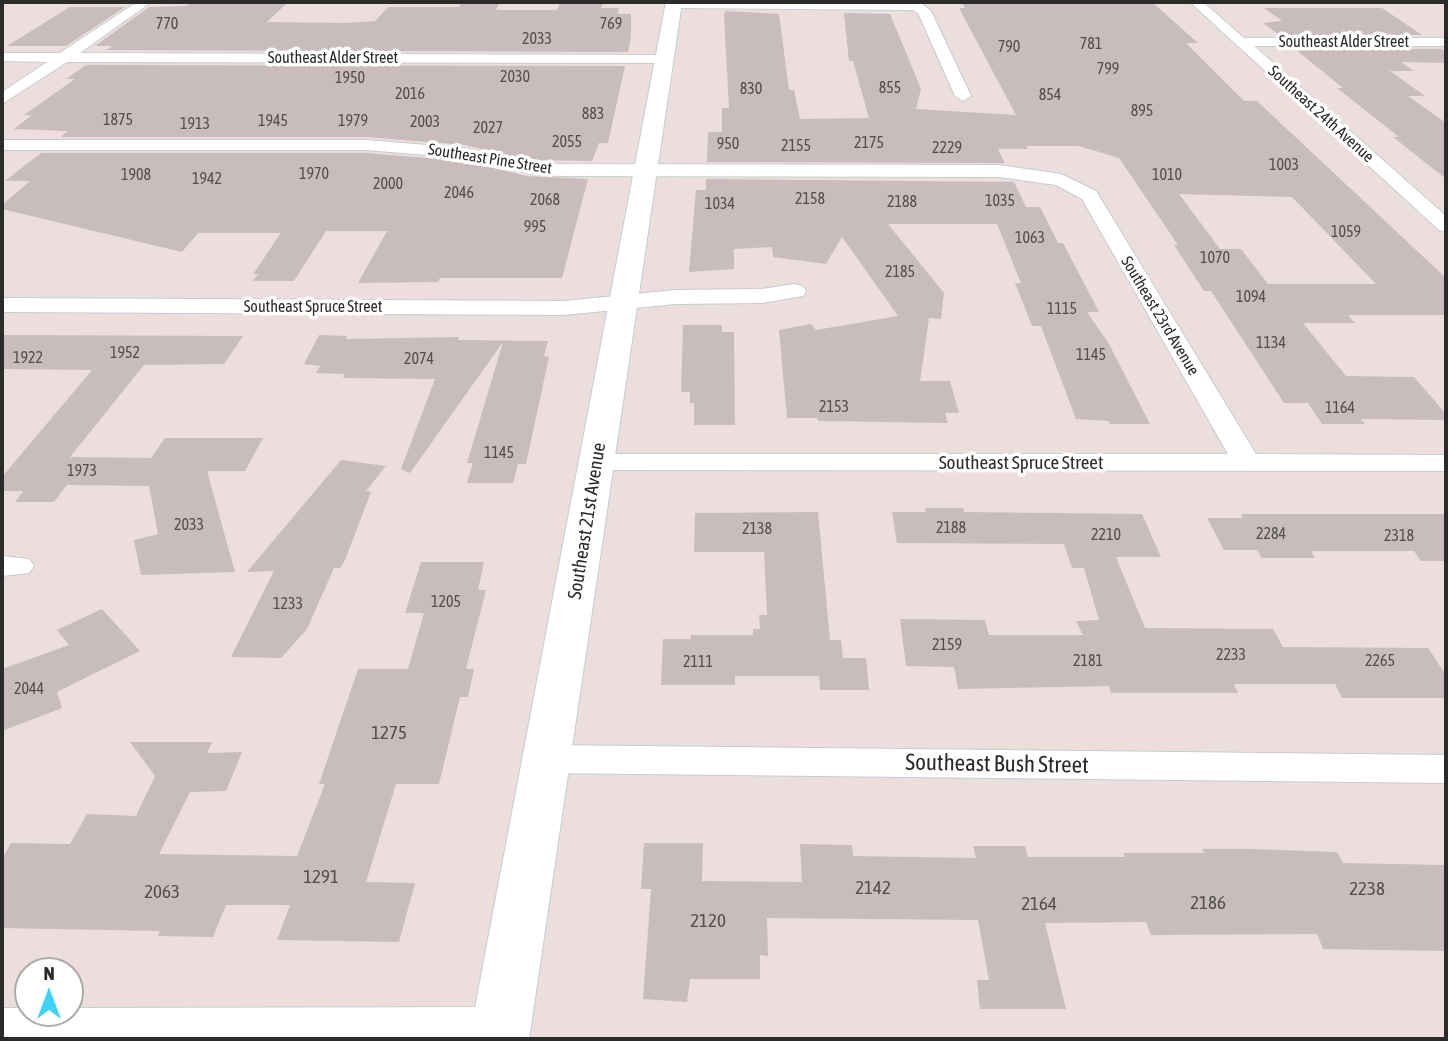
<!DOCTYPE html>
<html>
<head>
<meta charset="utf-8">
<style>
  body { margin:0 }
  #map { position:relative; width:1448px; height:1041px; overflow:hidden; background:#eddede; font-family:"Asap Condensed",sans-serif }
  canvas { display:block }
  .frame { position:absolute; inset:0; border:4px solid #2b2b2b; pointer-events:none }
  .north { position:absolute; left:14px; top:957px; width:70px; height:70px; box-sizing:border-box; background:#fff; border:2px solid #aaa; border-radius:50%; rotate:0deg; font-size:19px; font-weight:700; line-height:28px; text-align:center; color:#2b2b2b }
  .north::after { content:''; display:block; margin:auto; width:24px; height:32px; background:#40d3f8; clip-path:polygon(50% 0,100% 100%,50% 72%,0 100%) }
</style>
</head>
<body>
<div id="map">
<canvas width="1448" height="1041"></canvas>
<div class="frame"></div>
<div class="north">N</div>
</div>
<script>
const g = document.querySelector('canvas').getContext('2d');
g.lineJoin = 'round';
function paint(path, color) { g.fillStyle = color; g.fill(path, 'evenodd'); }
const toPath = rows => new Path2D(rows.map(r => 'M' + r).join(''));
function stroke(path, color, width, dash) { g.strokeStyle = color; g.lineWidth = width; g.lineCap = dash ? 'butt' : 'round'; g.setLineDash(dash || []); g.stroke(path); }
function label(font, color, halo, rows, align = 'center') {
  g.font = font + ' "Asap Condensed",sans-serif'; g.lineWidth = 7; g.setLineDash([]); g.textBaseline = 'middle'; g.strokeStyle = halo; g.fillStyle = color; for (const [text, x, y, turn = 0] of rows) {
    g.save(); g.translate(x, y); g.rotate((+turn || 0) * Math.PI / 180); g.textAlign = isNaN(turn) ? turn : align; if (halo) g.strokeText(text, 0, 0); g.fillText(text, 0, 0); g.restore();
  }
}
const building = toPath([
  [192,2,288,2,267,22,345,23,375,21,388,7,459,7,462,2,500,2,496,10,557,10,560,3,603,4,601,8,619,8,618,14,631,14,631,37,628,52,106,50,113,46,95,46,149,7,186,6],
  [1048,2,1152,2,1198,43,1186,43,1244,101,1257,101,1446,278,1446,315,1348,315,1355,323,1303,323,1346,376,1414,377,1446,414,1446,420,1361,419,1365,424,1322,424,1308,403,1284,403,1211,291,1204,291,1174,245,1178,245,1119,158,1079,146,1026,146,1028,149,998,149,1005,163,707,162,708,132,722,132,722,108,729,108,724,15,726,11,779,14,789,90,794,90,800,119,869,118,853,61,849,61,844,13,890,14,921,89,916,109,1016,115,959,8,965,8,963,4,1050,4],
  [1179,194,1292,197,1376,284,1268,284,1241,249,1220,249],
  [70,7,125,7,66,46,7,46],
  [1264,8,1382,8,1422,35,1279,35,1263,23,1282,21],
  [1295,49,1441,49,1446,52,1446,63,1401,62,1414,71,1390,71,1425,96,1408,96,1446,123,1446,179,1393,137,1399,137,1337,88,1343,88],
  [86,65,625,66,608,143,599,143,592,161,527,160,465,145,366,137,61,137,68,131,14,129,32,115,24,115,75,79,66,79],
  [41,153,366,153,464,161,527,176,588,179,562,278,440,278,438,282,358,283,387,231,326,231,294,281,253,281,258,274,253,274,281,233,198,233,182,252,2,209,2,205,30,181,5,181],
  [706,179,1014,182,1026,207,1040,207,1058,243,1063,243,1099,312,1087,312,1109,344,1150,424,1110,424,1109,421,1076,419,1041,326,1032,326,1015,283,1021,283,997,224,888,224,944,293,941,319,929,318,920,381,950,381,959,413,945,413,948,423,818,421,817,418,787,418,779,330,811,324,816,330,898,316,842,237,826,264,773,257,772,247,734,249,734,269,689,272,696,190,706,190],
  [683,325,722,325,722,332,734,332,735,425,694,425,694,403,690,403,690,392,681,392],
  [2,335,243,336,224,364,144,365,70,457,151,458,165,438,263,438,245,471,207,471,235,572,141,575,134,540,158,534,149,486,67,485,54,502,15,502,23,491,2,491,2,477,92,370,2,369],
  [319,335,347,336,346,339,459,337,458,340,548,341,544,356,549,357,526,464,518,464,513,483,467,483,473,463,467,463,503,342,410,473,401,469,435,379,343,378,345,374,316,373,320,366,304,364],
  [341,460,386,466,366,491,371,492,345,560,340,568,334,568,307,629,281,658,231,657,274,571,247,572],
  [925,508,963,508,964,512,1142,514,1161,557,1116,557,1145,628,1273,629,1283,647,1428,648,1446,675,1446,698,1342,698,1335,684,1234,684,1238,693,1111,693,1109,686,958,689,954,667,906,666,900,619,985,620,989,635,1083,635,1076,621,1099,620,1084,568,1072,568,1064,544,897,543,892,512,926,512],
  [818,512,830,640,841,640,843,658,866,658,869,690,820,690,819,676,735,676,735,685,661,685,663,639,691,639,691,635,753,635,753,629,760,629,759,615,767,615,764,552,694,552,695,513],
  [1241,514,1446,514,1446,561,1421,561,1414,551,1311,551,1315,558,1262,558,1257,550,1224,550,1207,518,1243,518],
  [421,562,484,562,478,590,486,590,466,669,474,669,468,697,460,697,439,784,396,784,366,882,415,883,399,942,277,940,290,905,226,905,213,937,158,936,160,931,2,928,2,859,11,843,70,844,87,814,136,816,155,776,130,742,212,742,207,753,242,752,226,791,190,792,159,854,297,856,325,784,319,784,358,669,408,669,424,613,405,613],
  [102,609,140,651,57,692,62,708,2,731,2,669,69,645,57,630],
  [644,843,703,843,702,881,802,882,800,844,852,845,853,856,976,858,973,846,1025,846,1028,857,1125,857,1123,853,1204,853,1202,849,1252,849,1337,852,1343,863,1446,865,1446,951,1323,949,1317,934,1151,935,1146,922,1045,923,1066,1009,980,1009,977,980,989,980,978,920,767,918,768,956,760,955,760,979,690,979,687,1002,643,999,651,889,641,889]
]);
const street = toPath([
  [137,2,151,2,80,53,664,55,671,59,664,63,67,62,2,104,2,92,47,62,2,61,2,53,60,53,137,2],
  [669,2,921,3,931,11,971,96,963,101,955,96,918,13,913,10,674,8,669,7,669,2],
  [1190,2,1203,2,1244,38,1446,38,1446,46,1254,46,1446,216,1446,232,1439,230,1190,2],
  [2,140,366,140,464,148,527,163,559,164,999,165,1061,174,1096,191,1256,454,1446,455,1446,471,597,470,587,468,583,462,587,456,597,454,1228,454,1082,199,1056,185,999,177,559,176,527,173,464,158,366,150,2,150,2,140],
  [795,284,803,286,806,291,803,296,762,303,676,304,564,315,2,312,2,298,564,301,676,290,762,289,795,284],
  [2,556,29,559,34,566,29,573,2,576,2,556],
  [547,745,1446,755,1446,783,547,773,534,769,528,759,534,749,547,745],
  [500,1007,516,1014,523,1029,519,1039,2,1039,2,1008,28,1008,28,1013,70,1013,70,1008,500,1007]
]);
const secondary = toPath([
  [666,2,682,2,529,1039,469,1039,666,2]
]);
const numberNames = [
  ["770",167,24],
  ["769",611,24],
  ["2033",537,39],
  ["781",1091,44],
  ["790",1009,47],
  ["799",1108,69],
  ["2030",515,77],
  ["1950",350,78],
  ["855",890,88],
  ["830",751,89],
  ["2016",410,94],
  ["854",1050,95],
  ["895",1142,111],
  ["883",593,114],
  ["1875",118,120],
  ["1945",273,121],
  ["1979",353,121],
  ["2003",425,122],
  ["1913",195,124],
  ["2027",488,128],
  ["2055",567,142],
  ["2175",869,143],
  ["950",728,144],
  ["2155",796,146],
  ["2229",947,148],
  ["1003",1284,165],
  ["1970",314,174],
  ["1908",136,175],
  ["1010",1167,175],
  ["1942",207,179],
  ["2000",388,184],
  ["2046",459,193],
  ["2158",810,199],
  ["2068",545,200],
  ["1035",1000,201],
  ["2188",902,202],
  ["1034",720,204],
  ["995",535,227],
  ["1059",1346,232],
  ["1063",1030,238],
  ["1070",1215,258],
  ["2185",900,272],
  ["1094",1251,297],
  ["1115",1062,309],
  ["1134",1271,343],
  ["1952",125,353],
  ["1145",1091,355],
  ["1922",28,358],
  ["2074",419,359],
  ["2153",834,407],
  ["1164",1340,408],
  ["1145",499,453],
  ["1973",82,471],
  ["2033",189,525],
  ["2188",951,528],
  ["2138",757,529],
  ["2284",1271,534],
  ["2210",1106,535],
  ["2318",1399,536],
  ["1205",446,602],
  ["1233",288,604],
  ["2159",947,645],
  ["2233",1231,655],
  ["2181",1088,661],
  ["2265",1380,661],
  ["2111",698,662],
  ["2044",29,689]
];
const farStreetnames = [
  ["Southeast Alder Street",1344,42],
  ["Southeast Alder Street",333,58],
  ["Southeast 24th Avenue",1321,114,42],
  ["Southeast Pine Street",490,159,9],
  ["Southeast Spruce Street",313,307],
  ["Southeast 23rd Avenue",1160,316,59]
];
const streetNames = [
  ["Southeast Spruce Street",1021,463],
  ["Southeast 21st Avenue",587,521,-81]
];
const nearNumbernames = [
  ["1275",389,733],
  ["1291",321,877],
  ["2142",873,888],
  ["2238",1367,889],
  ["2063",162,892],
  ["2186",1208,903],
  ["2164",1039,904],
  ["2120",708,921]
];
const nearStreetnames = [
  ["Southeast Bush Street",997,764,1]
];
paint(building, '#c9bcbc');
stroke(street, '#c2ced2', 2);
stroke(secondary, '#c2ced2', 2);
paint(street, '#fff');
paint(secondary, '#fff');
label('16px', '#524f4f', null, numberNames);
label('16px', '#2b2b2b', '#fff', farStreetnames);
label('19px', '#2b2b2b', '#fff', streetNames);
label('19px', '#524f4f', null, nearNumbernames);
label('23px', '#2b2b2b', '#fff', nearStreetnames);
</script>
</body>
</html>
